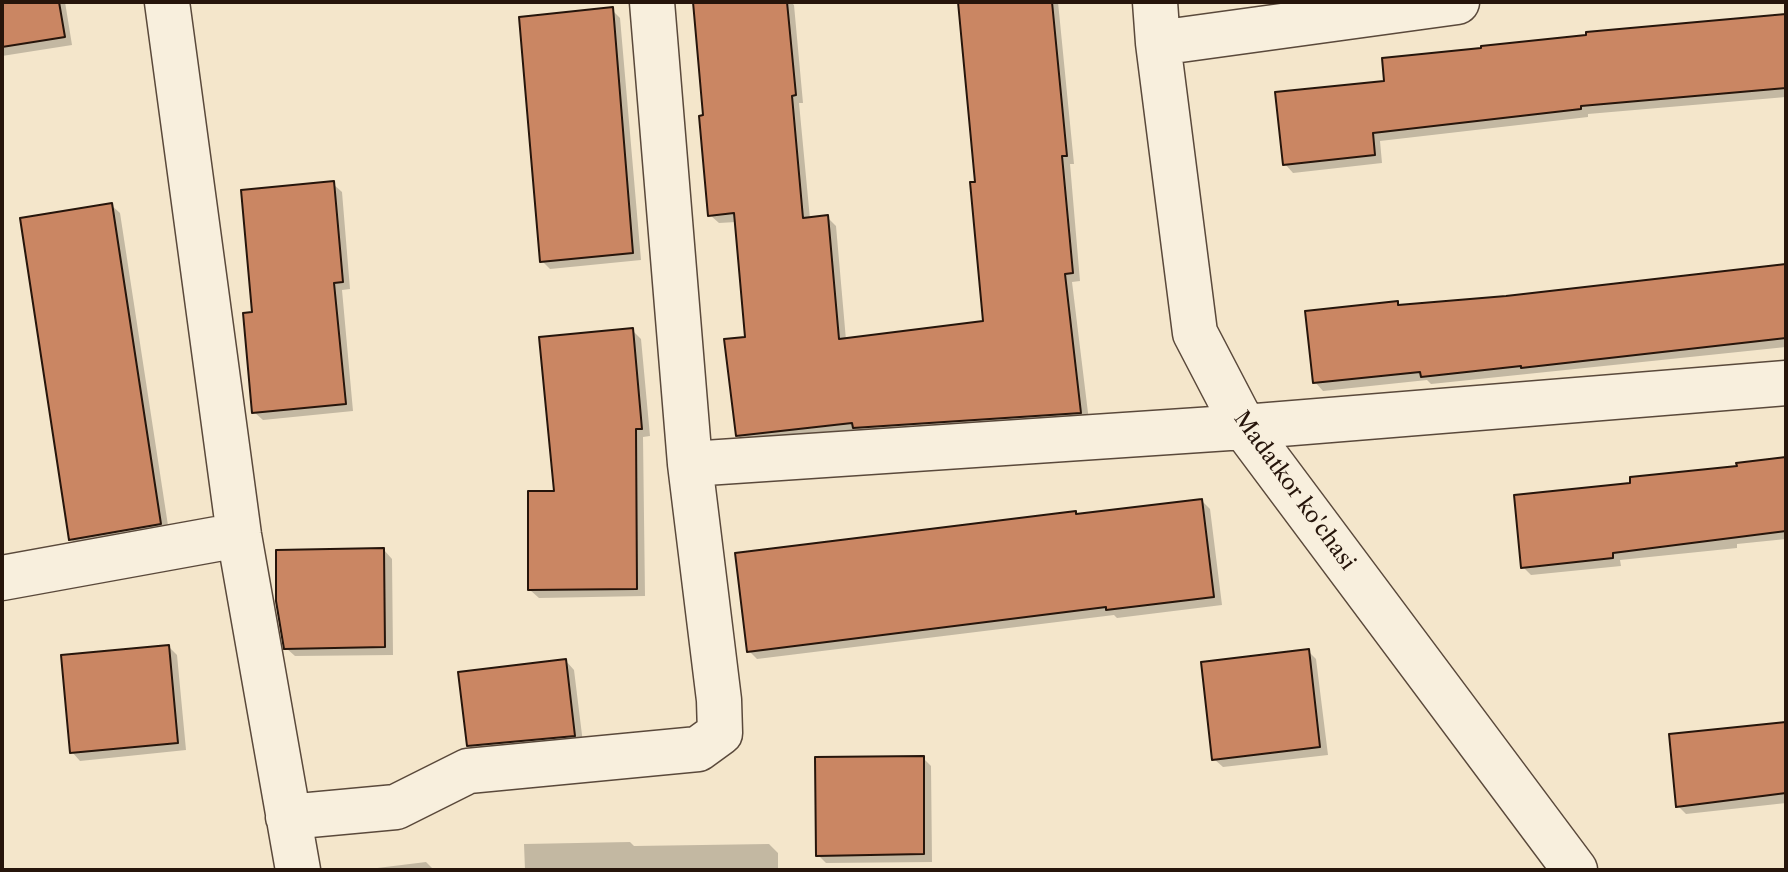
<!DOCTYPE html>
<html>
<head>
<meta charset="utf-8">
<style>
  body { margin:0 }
  #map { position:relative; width:1788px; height:872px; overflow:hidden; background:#f4e6cb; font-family:"Libre Caslon Text",serif }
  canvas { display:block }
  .frame { position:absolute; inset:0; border:4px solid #26150b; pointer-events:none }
</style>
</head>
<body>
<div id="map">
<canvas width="1788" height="872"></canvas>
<div class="frame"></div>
</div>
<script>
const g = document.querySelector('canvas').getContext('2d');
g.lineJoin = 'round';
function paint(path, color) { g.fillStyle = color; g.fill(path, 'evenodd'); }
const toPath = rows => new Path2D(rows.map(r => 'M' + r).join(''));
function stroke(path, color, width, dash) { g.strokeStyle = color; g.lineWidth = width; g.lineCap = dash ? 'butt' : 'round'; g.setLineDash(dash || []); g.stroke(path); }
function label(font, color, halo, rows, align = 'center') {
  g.font = font + ' "Libre Caslon Text",serif'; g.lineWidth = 8; g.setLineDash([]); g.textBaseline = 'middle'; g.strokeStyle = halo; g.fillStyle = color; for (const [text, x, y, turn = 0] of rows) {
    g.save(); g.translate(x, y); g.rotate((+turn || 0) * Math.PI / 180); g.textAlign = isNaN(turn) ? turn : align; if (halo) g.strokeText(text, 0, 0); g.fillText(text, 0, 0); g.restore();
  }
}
const shadow = toPath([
  [2,2,65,2,72,45,2,56],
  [695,2,791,2,794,5,803,103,799,103,810,219,827,217,836,226,846,340,985,323,977,184,959,2,1058,2,1074,164,1070,164,1080,281,1072,282,1089,421,746,443,737,435,747,339,736,222,719,223,710,215,705,117],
  [612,10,620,18,641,260,550,269,542,261],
  [1786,15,1786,97,1588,114,1588,117,1380,141,1382,163,1293,173,1285,164,1387,83],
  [333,184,342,192,350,289,342,290,353,411,263,420,254,412,254,314],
  [111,205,120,213,169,532,79,548,71,539],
  [1786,267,1786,347,1431,384,1427,380,1323,391,1315,382,1397,303,1401,307,1506,298],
  [632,330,641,339,650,436,643,437,645,596,539,598,530,590,556,493],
  [1786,459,1786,539,1737,544,1737,548,1620,560,1621,566,1531,575,1523,567,1633,485],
  [1202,501,1210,509,1222,605,1117,618,1114,615,757,659,749,651,1078,516],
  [384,550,392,559,393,655,295,656,286,648],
  [169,647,177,655,186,750,80,761,72,752],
  [1308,651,1316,659,1328,755,1223,767,1214,759],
  [566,661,574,670,583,743,477,753,469,745],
  [1786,723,1786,803,1686,814,1678,806],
  [923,758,931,766,932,862,826,863,818,855],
  [630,842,634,846,769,844,778,853,778,870,525,870,524,844],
  [426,862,434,870,361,870]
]);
const building = toPath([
  [2,2,59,2,65,37,2,47,2,2],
  [693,2,787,2,796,95,792,96,803,218,828,215,839,339,983,321,970,182,975,182,958,2,1052,2,1067,156,1062,156,1073,273,1065,274,1081,413,853,428,852,423,736,436,724,339,745,337,734,213,708,216,699,116,703,115,693,2],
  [613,7,633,253,540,262,519,17,613,7],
  [1786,14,1786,88,1581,106,1581,109,1373,133,1375,155,1283,165,1275,92,1384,81,1382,58,1481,48,1481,46,1586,35,1586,32,1786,14],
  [334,181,343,282,334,283,346,404,252,413,243,313,252,312,241,190,334,181],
  [112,203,161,524,69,540,20,218,112,203],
  [1786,264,1786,338,1521,368,1521,366,1421,377,1420,372,1313,383,1305,311,1398,301,1398,305,1506,296,1786,264],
  [633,328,642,429,636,429,637,589,528,590,528,491,554,491,539,337,633,328],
  [1786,457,1786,531,1613,553,1613,558,1521,568,1514,495,1630,483,1630,477,1737,466,1736,463,1786,457],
  [1202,499,1214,597,1106,610,1106,607,747,652,735,553,1076,511,1076,514,1202,499],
  [384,548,385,647,284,649,276,601,276,550,384,548],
  [169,645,178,743,70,753,61,655,169,645],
  [1309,649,1320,747,1212,760,1201,662,1309,649],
  [566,659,575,736,467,746,458,672,566,659],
  [1786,722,1786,793,1676,807,1669,734,1786,722],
  [924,756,924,854,816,856,815,757,924,756]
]);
const minor = toPath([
  [167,2,239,535,298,870],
  [1155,2,1158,43,1195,333,1244,427,1575,870],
  [1158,43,1457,2],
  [690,464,1244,427,1786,383],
  [2,578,239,535],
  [288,817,396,807,468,771,698,749,720,733,719,700,690,464,652,2]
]);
const streetNames = [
  ["Madatkor ko'chasi",1294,491,54]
];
paint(shadow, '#0003');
paint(building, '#ca8663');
stroke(building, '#26150b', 2);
stroke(minor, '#5a493b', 47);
stroke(minor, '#f8efdd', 44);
label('22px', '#26150b', '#f8efdd', streetNames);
</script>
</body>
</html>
